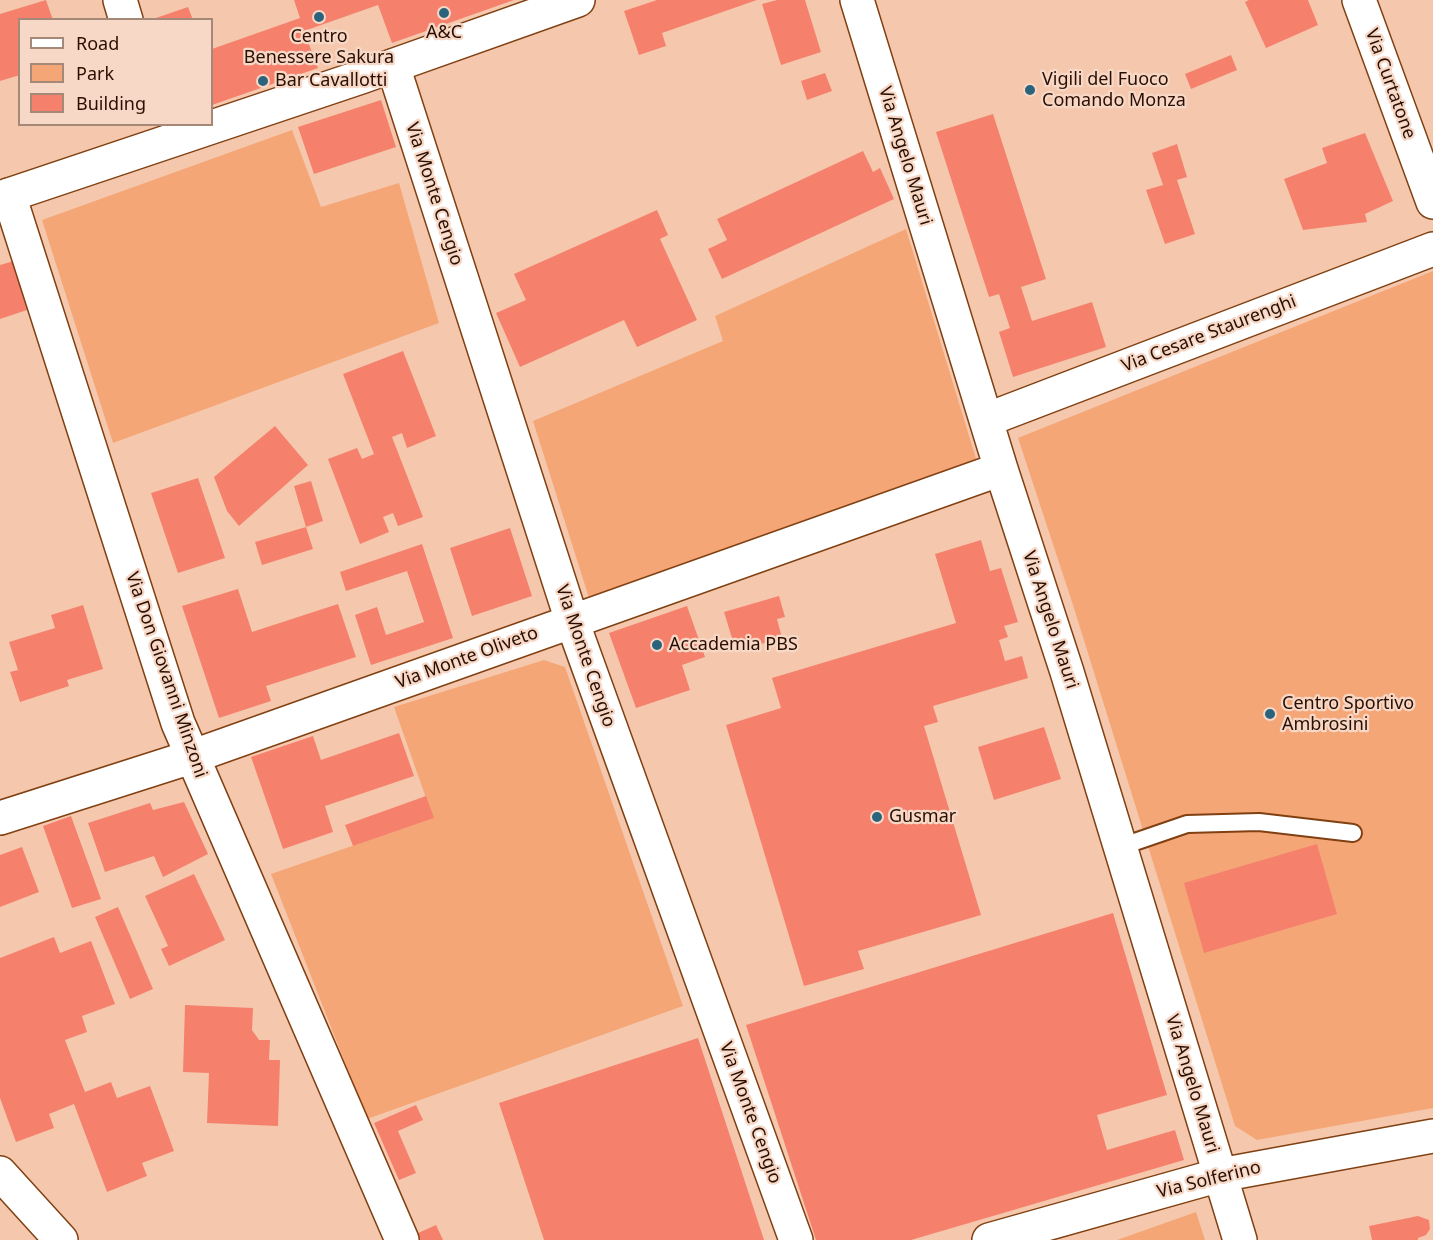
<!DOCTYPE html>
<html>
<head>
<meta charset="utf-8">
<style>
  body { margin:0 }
  #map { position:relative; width:1433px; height:1240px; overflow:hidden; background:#f5c8ae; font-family:"Noto Sans",sans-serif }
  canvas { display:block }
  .legend { position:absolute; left:18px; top:18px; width:195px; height:108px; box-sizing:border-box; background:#f7d8c7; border:2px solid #a58878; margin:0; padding:8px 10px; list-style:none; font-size:18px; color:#2a0f01 }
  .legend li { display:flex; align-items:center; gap:12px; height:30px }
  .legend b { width:30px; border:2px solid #a58878 }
</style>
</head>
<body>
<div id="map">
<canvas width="1433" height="1240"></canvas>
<ul class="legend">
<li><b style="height:8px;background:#fff"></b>Road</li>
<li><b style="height:16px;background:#f5a677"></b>Park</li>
<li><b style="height:16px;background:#f5816d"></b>Building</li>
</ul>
</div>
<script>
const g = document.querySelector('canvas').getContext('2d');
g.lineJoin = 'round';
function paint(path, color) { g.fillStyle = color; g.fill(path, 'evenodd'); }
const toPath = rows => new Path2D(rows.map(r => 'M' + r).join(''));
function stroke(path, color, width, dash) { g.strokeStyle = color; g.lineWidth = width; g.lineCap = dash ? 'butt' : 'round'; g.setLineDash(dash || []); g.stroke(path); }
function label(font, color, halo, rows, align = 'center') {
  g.font = font + ' "Noto Sans",sans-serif'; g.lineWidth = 4.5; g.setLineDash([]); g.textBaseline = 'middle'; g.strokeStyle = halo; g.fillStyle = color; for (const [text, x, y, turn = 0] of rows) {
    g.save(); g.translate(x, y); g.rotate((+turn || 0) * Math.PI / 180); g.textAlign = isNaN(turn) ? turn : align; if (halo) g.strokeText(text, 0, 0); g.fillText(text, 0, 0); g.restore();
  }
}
const green = toPath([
  [292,130,321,207,399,183,439,323,113,443,42,220],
  [906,229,977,462,589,598,533,421,723,341,715,316],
  [1433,271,1433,1108,1257,1140,1235,1126,1073,605,1018,438],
  [544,660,565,667,683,1006,367,1119,271,874,433,818,394,707],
  [1196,1212,1205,1240,1117,1240]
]);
const building = toPath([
  [46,0,53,20,20,20,20,75,0,81,0,14],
  [294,0,514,0,392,43,378,5,304,31,318,68,212,105,212,49,300,18],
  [657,0,757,0,662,33,666,46,639,55,624,11],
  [777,0,805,0,821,52,781,65,762,4],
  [1249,0,1308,0,1318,25,1266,48,1245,2],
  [188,7,193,20,153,20,153,19],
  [1231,55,1237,70,1191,89,1185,74],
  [825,73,832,91,807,100,801,81],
  [381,100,396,147,314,174,298,127],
  [993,114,1046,279,1021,287,1032,321,1092,302,1106,347,1013,377,999,332,1010,328,999,294,989,297,936,132],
  [1365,133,1393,201,1365,214,1367,222,1303,230,1284,179,1327,163,1322,148],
  [1177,144,1187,177,1177,180,1195,234,1165,244,1146,190,1163,185,1152,153],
  [863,151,873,172,880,168,894,199,722,279,708,249,727,240,717,219],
  [657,210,668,235,660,239,697,320,637,347,624,320,520,367,496,313,526,300,514,274],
  [14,261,30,309,0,319,0,265],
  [403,351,436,436,407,448,402,433,392,437,423,517,398,526,393,513,383,517,389,532,360,544,328,459,357,448,362,459,374,454,343,374],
  [275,426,308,465,239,526,227,511,214,477],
  [198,478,225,558,178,573,151,493],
  [311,481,323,521,306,527,313,549,262,565,255,542,306,527,294,486],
  [510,528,532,596,472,616,450,548],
  [981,540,990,571,1001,568,1018,622,1004,626,1008,637,999,640,1005,661,1022,656,1028,678,933,706,938,722,924,726,981,915,858,951,864,969,804,986,726,725,781,708,772,678,956,623,935,554],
  [422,544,453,638,371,665,355,615,377,607,386,635,424,622,407,571,346,591,340,572],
  [238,589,252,632,338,604,356,657,266,686,271,701,219,718,182,606],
  [779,596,785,617,777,619,782,638,736,651,724,612],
  [83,605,103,669,67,680,69,686,20,702,10,672,18,670,9,642,55,628,51,615],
  [687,606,705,657,682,665,690,690,636,708,609,633],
  [1044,727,1061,779,994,800,978,747],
  [399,733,414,776,325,806,333,832,283,849,251,757,313,736,321,760],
  [426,796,434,818,353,846,345,825],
  [184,802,208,854,163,877,154,856,105,872,88,823,150,803,153,810],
  [71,816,101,899,72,908,43,826],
  [1317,844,1337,914,1204,953,1184,883],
  [22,847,39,892,0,907,0,855],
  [194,874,225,940,169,966,161,949,168,946,145,896],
  [118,907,153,989,130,999,95,917],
  [1113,913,1167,1095,1097,1115,1107,1150,1175,1130,1184,1160,911,1240,816,1240,746,1025],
  [54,937,60,953,91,941,115,1004,82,1016,87,1032,65,1040,85,1092,111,1082,117,1098,150,1086,174,1151,142,1163,147,1176,107,1192,74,1104,49,1114,54,1128,16,1142,0,1098,0,958],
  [185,1005,253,1008,252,1030,259,1040,270,1040,269,1060,280,1060,278,1126,207,1123,209,1073,183,1072],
  [698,1038,764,1240,544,1240,499,1103],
  [416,1105,423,1120,398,1131,416,1173,399,1180,374,1123],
  [1418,1216,1429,1220,1430,1229,1426,1235,1418,1238,1418,1240,1372,1240,1369,1226],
  [436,1225,443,1240,419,1240,416,1234]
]);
const lane = toPath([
  [1120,847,1187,824,1259,822,1353,833]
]);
const street = toPath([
  [120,0,126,20],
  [857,0,1001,469,1067,672,1240,1240],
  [1359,0,1433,202],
  [393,66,572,621,796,1240],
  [9,195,178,723,402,1240],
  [986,420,1433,249],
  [0,818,191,757,1001,469],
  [0,1173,61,1240],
  [989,1240,1220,1175,1433,1136]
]);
const secondary = toPath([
  [0,198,361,77,578,0]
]);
const markers = [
  [444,13,6,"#2b637d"],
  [319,17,6,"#2b637d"],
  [263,81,6,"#2b637d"],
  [1030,90,6,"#2b637d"],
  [657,645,6,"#2b637d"],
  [1270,714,6,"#2b637d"],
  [877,817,6,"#2b637d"]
];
const poiNames = [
  ["A&C",444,33,"center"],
  ["Centro",319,37,"center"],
  ["Benessere Sakura",319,58,"center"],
  ["Vigili del Fuoco",1042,80],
  ["Comando Monza",1042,101],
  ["Bar Cavallotti",275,81],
  ["Accademia PBS",669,645],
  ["Centro Sportivo",1282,704],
  ["Ambrosini",1282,725],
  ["Gusmar",889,817]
];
const streetNames = [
  ["Via Curtatone",1390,84,70],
  ["Via Angelo Mauri",905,156,73],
  ["Via Monte Cengio",434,194,72],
  ["Via Cesare Staurenghi",1209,334,-21],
  ["Via Angelo Mauri",1050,620,72],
  ["Via Monte Cengio",585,656,71],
  ["Via Monte Oliveto",467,658,-20],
  ["Via Don Giovanni Minzoni",166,675,71],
  ["Via Angelo Mauri",1192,1084,73],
  ["Via Monte Cengio",750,1113,70],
  ["Via Solferino",1209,1180,-14]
];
paint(green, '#f5a677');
paint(building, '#f5816d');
stroke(lane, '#804012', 20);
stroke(street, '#804012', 36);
stroke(secondary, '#804012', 36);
stroke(lane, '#fff', 16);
stroke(street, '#fff', 33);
stroke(secondary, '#fff', 33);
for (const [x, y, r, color] of markers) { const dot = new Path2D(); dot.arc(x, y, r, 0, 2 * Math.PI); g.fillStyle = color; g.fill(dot); stroke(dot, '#f7d8c7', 2); }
label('18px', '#2a0f01', '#f7d8c7', poiNames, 'left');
label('18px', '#2a0f01', '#f7d8c7', streetNames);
</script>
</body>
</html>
